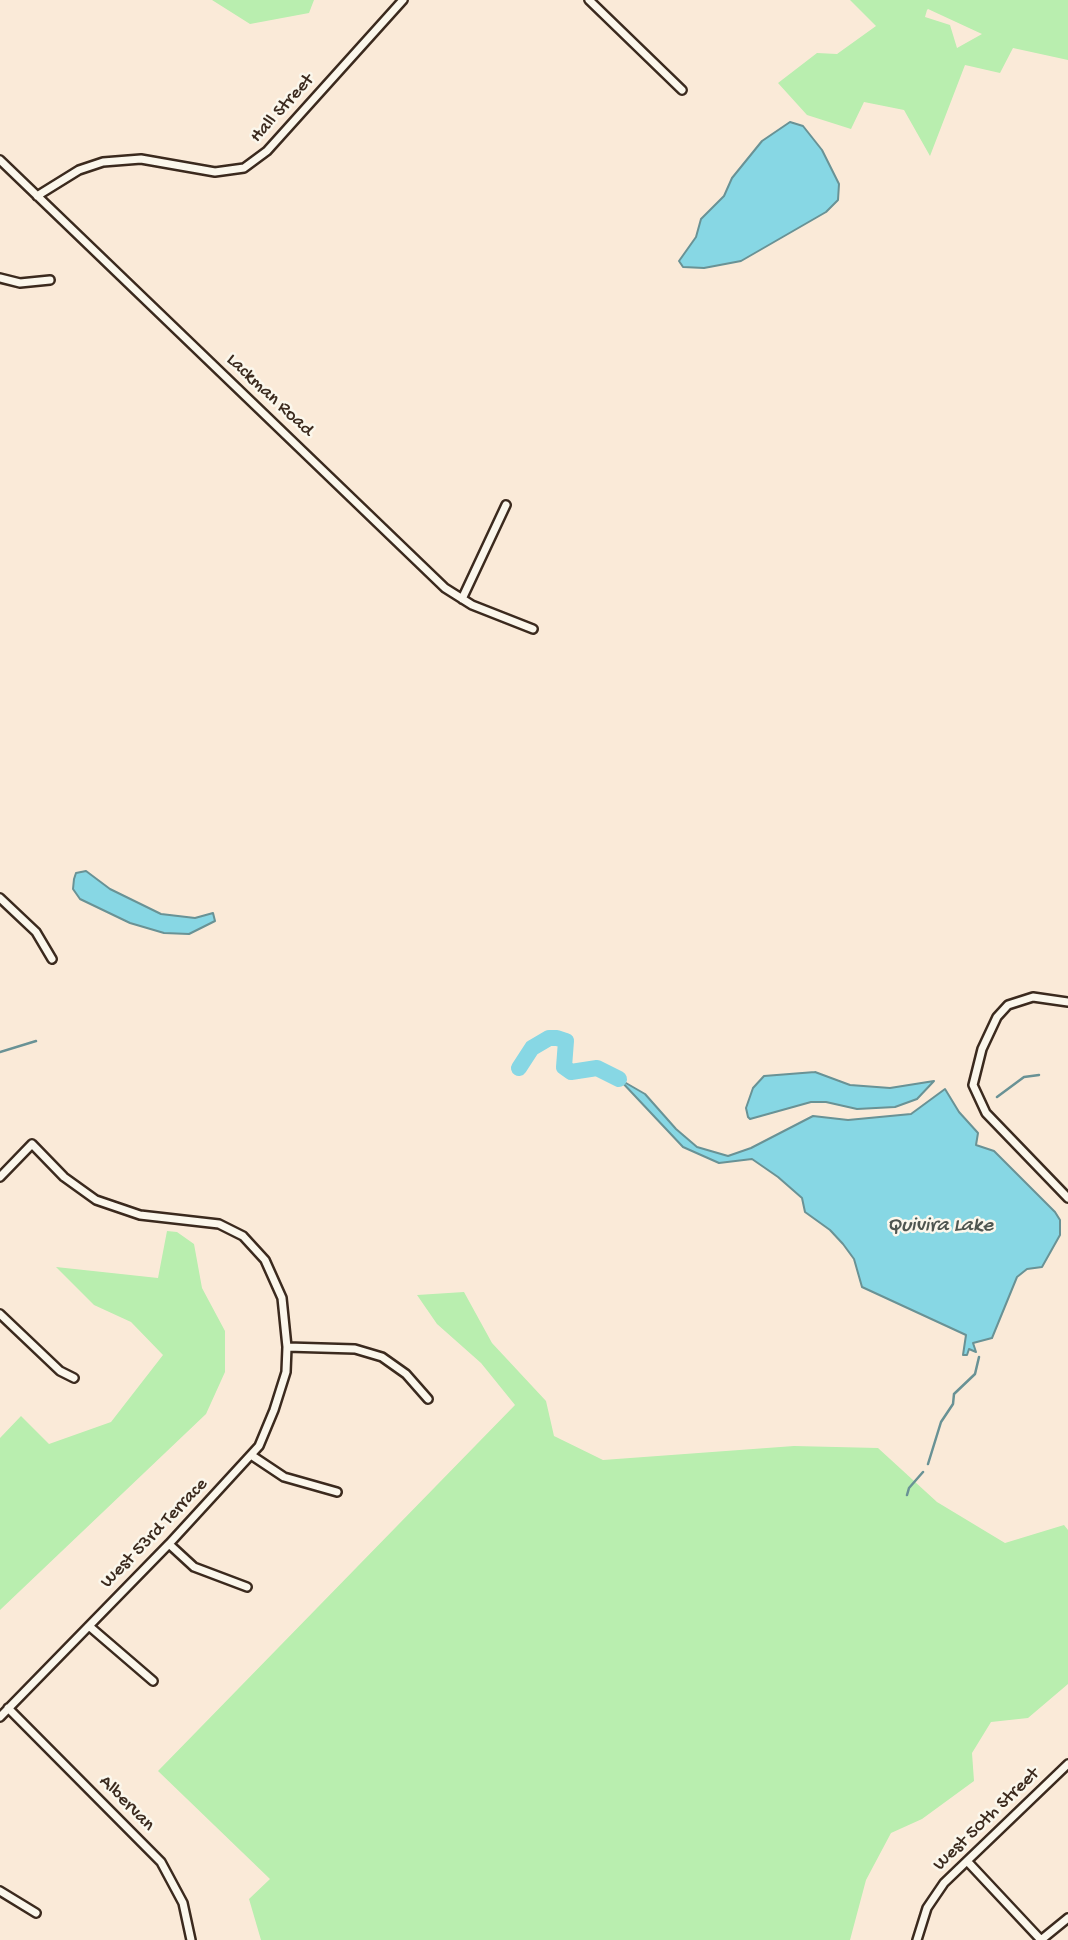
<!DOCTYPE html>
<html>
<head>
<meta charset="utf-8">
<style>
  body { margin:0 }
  canvas { display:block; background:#faead8 }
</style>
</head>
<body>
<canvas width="1068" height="1940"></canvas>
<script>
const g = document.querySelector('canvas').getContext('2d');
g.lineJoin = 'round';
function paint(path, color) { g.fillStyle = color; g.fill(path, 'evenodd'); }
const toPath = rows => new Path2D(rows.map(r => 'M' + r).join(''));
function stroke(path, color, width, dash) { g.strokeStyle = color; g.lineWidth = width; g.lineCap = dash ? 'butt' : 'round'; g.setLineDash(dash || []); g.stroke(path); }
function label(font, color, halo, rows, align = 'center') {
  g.font = font + ' "Gochi Hand",sans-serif'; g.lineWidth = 5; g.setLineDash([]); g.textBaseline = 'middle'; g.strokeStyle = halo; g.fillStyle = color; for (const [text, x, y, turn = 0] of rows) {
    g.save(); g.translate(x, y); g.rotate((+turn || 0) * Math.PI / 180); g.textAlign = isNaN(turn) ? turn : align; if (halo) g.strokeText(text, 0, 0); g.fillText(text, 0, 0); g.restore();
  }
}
const green = toPath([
  [212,0,314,0,309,13,250,24],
  [850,0,1068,0,1068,60,1013,48,1000,73,965,65,930,156,904,110,864,102,851,129,807,115,778,83,817,53,837,54,876,26],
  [927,10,928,9,982,34,957,48,950,25,925,17],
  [167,1231,177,1232,194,1244,202,1288,225,1331,225,1372,206,1414,0,1610,0,1438,21,1416,49,1444,111,1422,163,1355,131,1322,94,1305,56,1267,158,1278],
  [464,1292,492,1343,546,1401,554,1436,603,1460,794,1446,878,1448,937,1502,1005,1543,1064,1525,1068,1530,1068,1684,1028,1718,991,1722,972,1753,974,1781,922,1819,891,1833,866,1880,850,1940,261,1940,249,1899,270,1879,158,1771,515,1405,481,1363,437,1324,417,1295]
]);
const water = toPath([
  [790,122,803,126,822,150,839,184,838,200,826,212,741,261,704,268,683,267,679,261,696,237,701,219,724,196,732,178,762,141,790,122],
  [86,871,110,889,161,914,195,918,213,913,215,921,189,934,164,933,130,923,80,899,73,889,74,879,76,873,86,871],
  [815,1072,850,1085,890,1088,934,1081,917,1099,895,1107,857,1109,826,1102,811,1102,750,1119,748,1117,746,1108,753,1088,764,1076,815,1072],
  [619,1079,645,1094,676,1129,697,1147,728,1156,751,1148,813,1116,848,1120,911,1114,945,1089,959,1112,978,1133,976,1145,994,1151,1055,1212,1060,1220,1060,1235,1042,1267,1027,1269,1017,1277,992,1338,973,1343,976,1352,969,1349,967,1355,963,1355,966,1335,862,1287,854,1259,843,1244,830,1230,805,1212,802,1198,778,1177,752,1159,719,1163,683,1147,619,1079]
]);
const stream = toPath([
  [0,1052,36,1041],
  [997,1097,1024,1077,1039,1075],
  [928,1464,941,1422,953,1404,954,1394,975,1374,979,1357],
  [907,1495,909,1488,923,1472]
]);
const river = toPath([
  [519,1068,532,1048,549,1038,557,1038,566,1041,564,1067,571,1072,597,1068,619,1079]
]);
const street = toPath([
  [589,0,682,90],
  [0,160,445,588,472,605,533,629],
  [37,196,79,170,103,162,141,159,215,172,244,168,267,151,403,0],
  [0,278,20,283,50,280],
  [462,599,506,505],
  [0,898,36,932,52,959],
  [1068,1002,1033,997,1008,1005,997,1017,982,1049,973,1085,986,1113,1068,1198],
  [0,1177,32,1144,64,1177,96,1200,140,1215,219,1224,243,1236,265,1260,282,1298,287,1347,286,1372,274,1410,259,1446,169,1544,0,1717],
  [0,1314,60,1371,74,1378],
  [287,1347,355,1349,382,1357,406,1374,428,1399],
  [251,1455,284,1477,337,1492],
  [169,1544,194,1567,247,1587],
  [89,1626,153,1681],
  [8,1708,161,1862,183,1903,191,1940],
  [967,1861,1041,1940],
  [0,1891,36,1913],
  [917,1940,927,1908,944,1883,1068,1764],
  [1041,1940,1068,1918]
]);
const streetNames = [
  ["Hall Street",283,109,-48],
  ["Lackman Road",269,396,43],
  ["West 53rd Terrace",155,1534,-46],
  ["Albervan",126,1804,45],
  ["West 50th Street",987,1820,-44]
];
const waterNames = [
  ["Quivira Lake",940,1227]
];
paint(green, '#b9eeaf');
paint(water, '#87d7e4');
stroke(water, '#699295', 2);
stroke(stream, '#699295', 2.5);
stroke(river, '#87d7e4', 16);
stroke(street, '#3b2a1e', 12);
stroke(street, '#fbf7ec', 7);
label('19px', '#3b2a1e', '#fbf7ec', streetNames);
label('italic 21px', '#4e5550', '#fbf7ec', waterNames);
</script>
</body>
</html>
